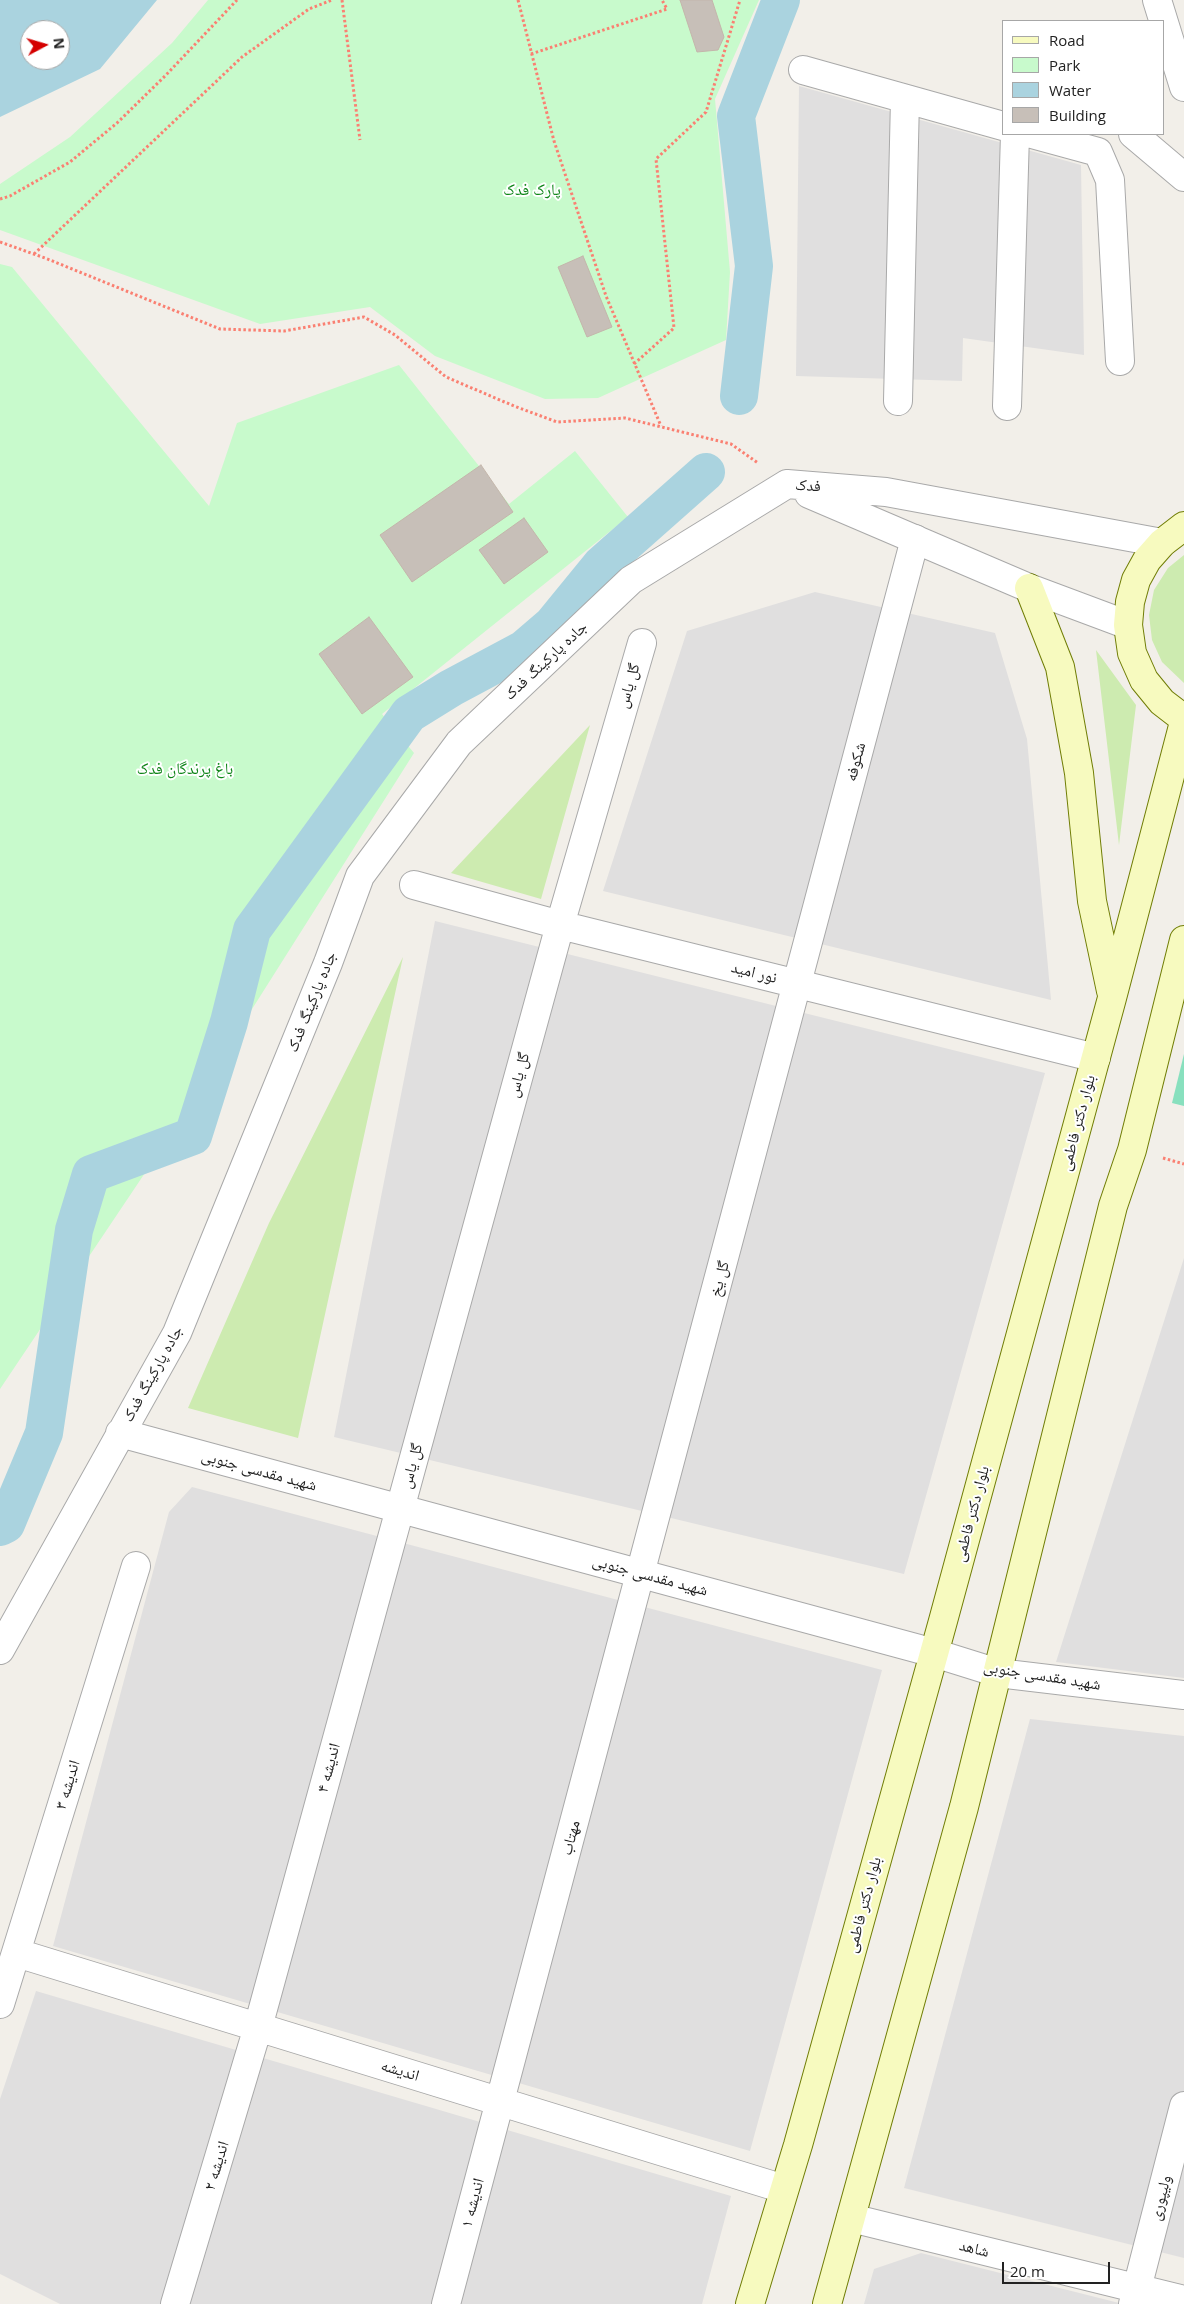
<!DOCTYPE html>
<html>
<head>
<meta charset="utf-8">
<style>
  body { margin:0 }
  #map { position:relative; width:1184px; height:2304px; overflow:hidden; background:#f2efe9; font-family:"Open Sans",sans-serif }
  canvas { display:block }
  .legend { position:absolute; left:1002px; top:20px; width:162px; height:115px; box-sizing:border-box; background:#fff; border:1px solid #a7a7a7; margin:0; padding:6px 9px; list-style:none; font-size:15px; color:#222 }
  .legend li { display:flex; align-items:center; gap:10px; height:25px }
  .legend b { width:25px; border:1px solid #a7a7a7 }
  .north { position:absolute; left:20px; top:20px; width:50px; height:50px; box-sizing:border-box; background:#fff; border:1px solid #a7a7a7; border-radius:50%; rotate:84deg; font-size:14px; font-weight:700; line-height:20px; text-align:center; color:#222 }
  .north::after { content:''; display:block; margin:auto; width:18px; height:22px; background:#d40000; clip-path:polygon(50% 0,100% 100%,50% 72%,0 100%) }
  .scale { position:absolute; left:1002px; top:2262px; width:108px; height:22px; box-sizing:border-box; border:2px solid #222; border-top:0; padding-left:6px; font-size:15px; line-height:18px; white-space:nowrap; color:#222; -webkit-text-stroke:4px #fff; paint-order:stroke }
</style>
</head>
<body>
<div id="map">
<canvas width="1184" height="2304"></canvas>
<ul class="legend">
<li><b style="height:6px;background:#f7fabf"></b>Road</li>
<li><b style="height:14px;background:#c8facc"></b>Park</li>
<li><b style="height:14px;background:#aad3df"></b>Water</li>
<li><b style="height:14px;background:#c7bfb8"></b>Building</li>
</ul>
<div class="north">N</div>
<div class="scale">20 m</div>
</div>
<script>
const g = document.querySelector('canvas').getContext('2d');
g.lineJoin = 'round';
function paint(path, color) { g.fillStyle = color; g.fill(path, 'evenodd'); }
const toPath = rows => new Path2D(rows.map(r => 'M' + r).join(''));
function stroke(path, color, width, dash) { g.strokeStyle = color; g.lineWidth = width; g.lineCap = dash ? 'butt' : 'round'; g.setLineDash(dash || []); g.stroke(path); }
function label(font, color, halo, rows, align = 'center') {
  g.font = font + ' "Open Sans","Noto Naskh Arabic",sans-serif'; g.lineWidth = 4; g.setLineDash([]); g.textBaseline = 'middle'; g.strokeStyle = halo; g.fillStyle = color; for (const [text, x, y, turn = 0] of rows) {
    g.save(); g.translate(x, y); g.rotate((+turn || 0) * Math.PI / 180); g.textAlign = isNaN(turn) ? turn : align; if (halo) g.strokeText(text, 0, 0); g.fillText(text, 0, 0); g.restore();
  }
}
const residential = toPath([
  [799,86,1081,165,1084,355,963,338,962,381,796,376],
  [815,592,995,633,1027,739,1051,1000,603,891,687,631],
  [435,921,1045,1073,904,1574,334,1437],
  [1184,1258,1184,1678,1056,1662],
  [192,1487,882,1670,750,2151,53,1946,169,1512],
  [1030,1719,1184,1736,1184,2258,904,2188],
  [36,1991,731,2196,702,2304,60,2304,0,2274,0,2099],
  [921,2253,1123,2304,864,2304,874,2269]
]);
const grass = toPath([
  [1184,555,1184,683,1162,662,1152,640,1149,615,1154,590,1168,568],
  [1096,650,1136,705,1119,845],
  [590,725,541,899,451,873],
  [403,957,298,1438,188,1408,269,1223]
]);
const park = toPath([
  [208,0,759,0,715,99,730,272,726,340,598,398,545,399,435,356,370,307,260,324,0,230,0,184,70,137,172,43],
  [0,264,12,267,209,506,237,423,399,365,509,504,575,451,628,517,382,714,414,753,204,1085,0,1389]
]);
const pitch = toPath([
  [1184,1054,1184,1106,1172,1103]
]);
const water = toPath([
  [0,0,157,0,100,69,0,117],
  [30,30,60,30,60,60,30,60]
]);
const canal = toPath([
  [739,396,754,266,736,116,781,0],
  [0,1527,6,1524,44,1433,74,1230,91,1174,193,1136,229,1022,252,930,409,714,451,688,524,649,552,625,601,565,706,472]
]);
const building = toPath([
  [680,0,712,0,724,37,718,50,697,52,680,0],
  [583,256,612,327,587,337,558,267,583,256],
  [481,465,513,512,412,582,380,535,481,465],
  [524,518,548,552,504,584,479,550,524,518],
  [369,617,413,677,362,714,319,654,369,617]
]);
const path = toPath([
  [342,0,360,140],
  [518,0,554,141,606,296,661,426],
  [531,54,667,9,662,0],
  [0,199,10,196,70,162,117,123,166,75,237,0],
  [0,242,45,258,220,329,284,331,364,317,395,335,446,377,514,406,557,422,625,418,731,444,758,463],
  [34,254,242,57,309,9,332,0],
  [634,364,674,328,656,159,706,112,740,0],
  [1163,1158,1184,1164]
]);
const minor = toPath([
  [803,70,1003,126],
  [1032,134,1098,152,1110,180,1120,361],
  [1133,134,1184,177],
  [898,401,905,99],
  [1007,406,1015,134],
  [414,885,560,925,1096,1058],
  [17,1953,784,2189],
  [0,2004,136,1566],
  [851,2218,1184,2300],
  [175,2304,258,2027,560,925,642,643],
  [446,2304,915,539],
  [1133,2304,1184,2106]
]);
const tertiary = toPath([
  [1157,0,1184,87],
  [787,484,886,492,1162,543],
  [809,494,1029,588,1128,625],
  [120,1433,934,1653,998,1673,1184,1695],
  [0,1650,177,1333,328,963,360,876,459,743,631,580,787,484]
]);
const secondary = toPath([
  [1184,526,1162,543,1147,560,1136,580,1130,602,1128,625,1132,653,1144,680,1162,702,1184,719],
  [1029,588,1060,667,1079,773,1092,901,1111,991],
  [750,2304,798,2145,943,1621,1112,998,1184,722],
  [827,2304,964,1807,1113,1206,1132,1150,1184,940]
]);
const parkNames = [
  ["پارک فدک",532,190],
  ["باغ پرندگان فدک",185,769]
];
const streetNames = [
  ["فدک",808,486,4],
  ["جاده پارکینگ فدک",546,661,-43],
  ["گل یاس",629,686,-74],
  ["شکوفه",856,762,-75],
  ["نور امید",754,973,14],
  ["جاده پارکینگ فدک",312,1002,-68],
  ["گل یاس",519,1075,-75],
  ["بلوار دکتر فاطمی",1078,1123,-75],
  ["گل یخ",720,1279,-75],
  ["جاده پارکینگ فدک",153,1374,-61],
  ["گل یاس",412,1466,-75],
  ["شهید مقدسی جنوبی",259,1471,15],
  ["بلوار دکتر فاطمی",972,1514,-75],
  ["شهید مقدسی جنوبی",650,1576,15],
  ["شهید مقدسی جنوبی",1042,1676,9],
  ["اندیشه ۴",329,1768,-75],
  ["اندیشه ۳",68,1785,-73],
  ["مهتاب",571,1838,-75],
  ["بلوار دکتر فاطمی",864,1905,-75],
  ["اندیشه",400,2071,17],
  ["اندیشه ۲",217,2166,-73],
  ["ولیپوری",1161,2198,-76],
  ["اندیشه ۱",473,2203,-75],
  ["شاهد",974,2249,14]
];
paint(residential, '#e0dfdf');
paint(grass, '#cdebb0');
paint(park, '#c8facc');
paint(pitch, '#88e0be');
paint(water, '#aad3df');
stroke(canal, '#aad3df', 38);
paint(building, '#c7bfb8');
stroke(building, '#c4b6ab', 1);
stroke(minor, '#a9a9a9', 30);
stroke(tertiary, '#a9a9a9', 30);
stroke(secondary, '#707d05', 30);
stroke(path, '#fa8072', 3, [2.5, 2.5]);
stroke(minor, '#fff', 28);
stroke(tertiary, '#fff', 28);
stroke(secondary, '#f7fabf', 28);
label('16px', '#0c8416', '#fff', parkNames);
label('16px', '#222', '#fff', streetNames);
</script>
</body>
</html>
